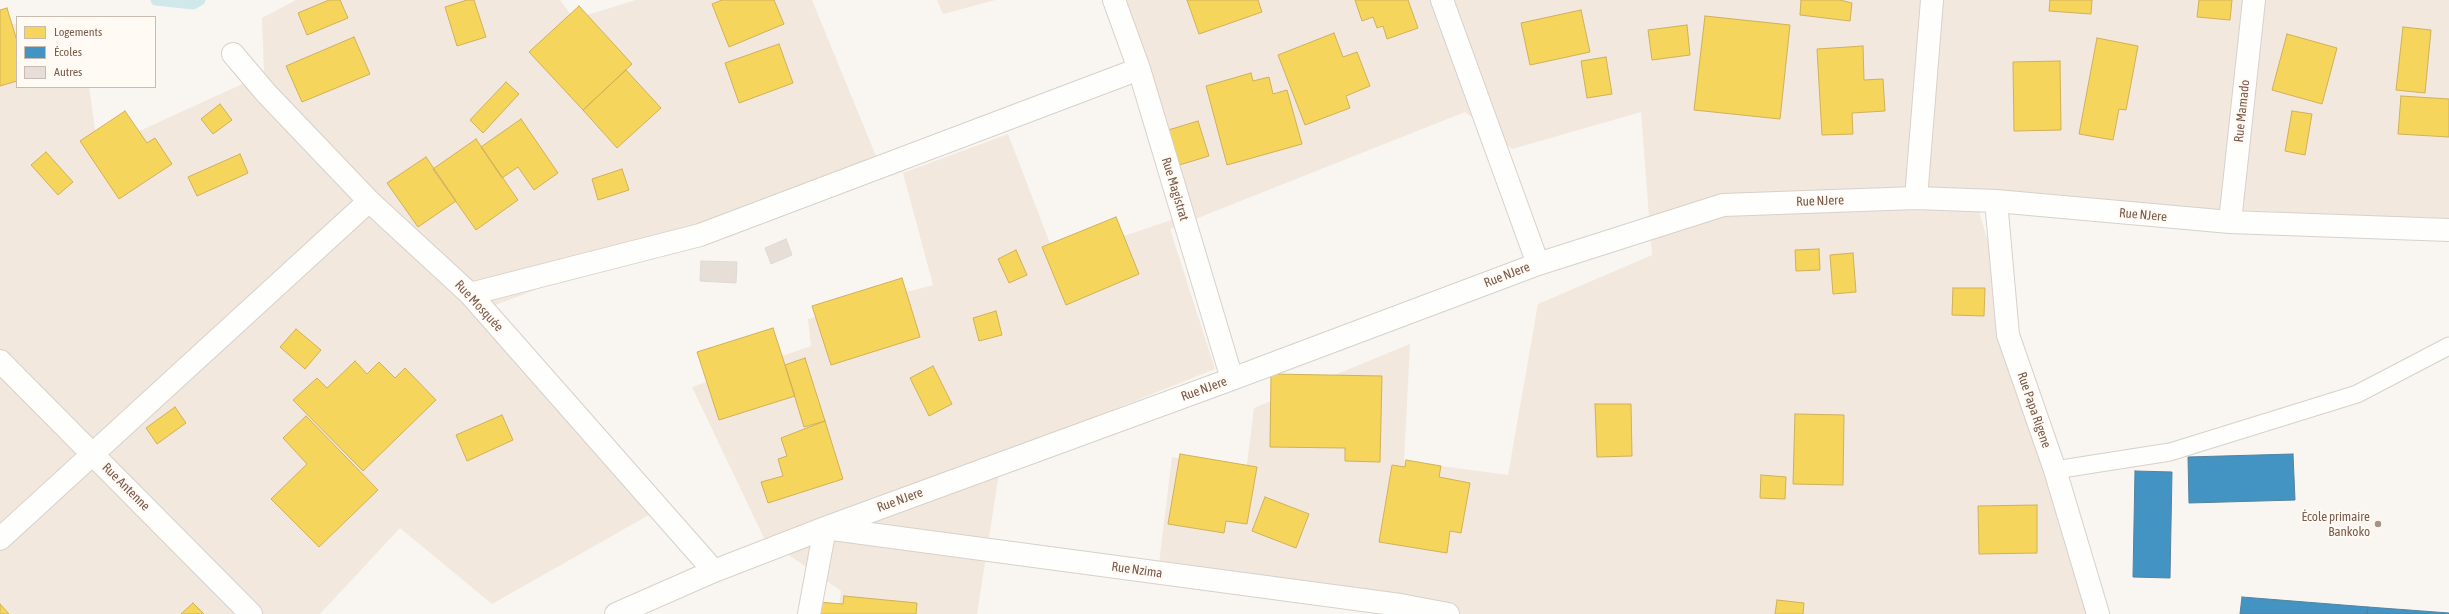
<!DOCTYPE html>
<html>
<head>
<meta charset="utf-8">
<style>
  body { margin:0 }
  #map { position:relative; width:2449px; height:614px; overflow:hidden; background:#f9f5f0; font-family:"Asap Condensed",sans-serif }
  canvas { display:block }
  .legend { position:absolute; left:16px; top:16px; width:140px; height:72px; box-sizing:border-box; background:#fffaf3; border:1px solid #cabbb1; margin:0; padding:5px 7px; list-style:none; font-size:12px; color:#7a5c4d }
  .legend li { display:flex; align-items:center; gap:8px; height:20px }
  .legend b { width:20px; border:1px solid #cabbb1 }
</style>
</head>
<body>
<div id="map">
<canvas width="2449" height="614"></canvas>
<ul class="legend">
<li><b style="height:11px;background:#f6d55c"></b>Logements</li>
<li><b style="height:11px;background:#4393c3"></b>Écoles</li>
<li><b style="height:11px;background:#e6ded7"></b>Autres</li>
</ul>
</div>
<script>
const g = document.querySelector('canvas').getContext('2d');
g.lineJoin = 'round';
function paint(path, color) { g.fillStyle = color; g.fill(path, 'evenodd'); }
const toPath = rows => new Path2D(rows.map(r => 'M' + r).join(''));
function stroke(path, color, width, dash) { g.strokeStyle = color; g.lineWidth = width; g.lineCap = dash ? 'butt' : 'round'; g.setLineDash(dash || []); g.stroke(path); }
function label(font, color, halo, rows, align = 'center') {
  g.font = font + ' "Asap Condensed",sans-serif'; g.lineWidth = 4; g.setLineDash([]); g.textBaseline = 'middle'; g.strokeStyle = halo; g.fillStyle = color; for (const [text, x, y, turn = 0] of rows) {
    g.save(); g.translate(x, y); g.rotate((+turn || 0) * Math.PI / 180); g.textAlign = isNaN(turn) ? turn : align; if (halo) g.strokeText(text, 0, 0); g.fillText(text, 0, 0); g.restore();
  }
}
const residential = toPath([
  [296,0,560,0,574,19,636,0,812,0,878,161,490,307,656,511,492,604,400,528,320,614,0,614,0,23,17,24,17,87,89,87,98,150,264,74,262,18],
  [937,0,995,0,943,14],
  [1117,0,2449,0,2449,220,1975,198,2098,614,1422,614,1158,572,1172,457,1246,472,1254,408,1410,344,1404,461,1508,475,1538,304,1652,255,1641,112,1512,149,1465,112,1170,229,1215,369,1002,454,977,614,838,614,841,591,764,538,692,387,811,346,808,319,933,285,903,173,1008,134,1056,259,1186,215]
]);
const homes = toPath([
  [329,0,340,0,348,18,307,35,298,13,329,0],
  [467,0,474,0,486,37,457,46,445,7,467,0],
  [722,0,774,0,784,24,729,47,712,4,722,0],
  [1187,0,1258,0,1262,12,1199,34,1187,0],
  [1355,0,1408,0,1418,28,1387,39,1383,26,1377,28,1373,17,1362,21,1355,0],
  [1801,0,1840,0,1852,3,1850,21,1800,15,1801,0],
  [2050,0,2092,0,2091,14,2049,11,2050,0],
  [2199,0,2232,0,2230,20,2197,17,2199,0],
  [579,6,632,64,583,110,529,52,579,6],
  [7,8,17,41,17,81,0,86,0,10,7,8],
  [1581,10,1590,52,1530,65,1521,23,1581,10],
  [1705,16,1790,25,1780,119,1694,110,1705,16],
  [1687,25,1690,55,1652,60,1648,30,1687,25],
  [2403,27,2431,30,2425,93,2396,90,2403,27],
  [1334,33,1343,57,1357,52,1370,86,1346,96,1350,108,1305,125,1278,55,1334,33],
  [2287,34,2337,48,2322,104,2272,90,2287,34],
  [354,37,370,74,302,102,286,66,354,37],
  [2097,38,2138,46,2126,110,2119,109,2113,140,2079,134,2097,38],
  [779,44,793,83,739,103,725,63,779,44],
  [1863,46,1864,80,1883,79,1885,111,1852,113,1853,134,1822,135,1817,49,1863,46],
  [1606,57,1612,94,1587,98,1581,61,1606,57],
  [2060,61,2061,130,2014,131,2013,62,2060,61],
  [626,70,661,108,617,148,583,110,626,70],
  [1251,73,1253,81,1269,77,1273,94,1287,90,1302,144,1227,165,1206,86,1251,73],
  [506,82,519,94,483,133,470,120,506,82],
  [2401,96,2449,99,2449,137,2398,134,2401,96],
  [220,104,232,120,213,134,201,119,220,104],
  [125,111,147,143,155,138,172,164,119,199,80,141,125,111],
  [2292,111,2312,114,2305,155,2285,151,2292,111],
  [521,119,558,173,534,190,518,167,502,178,481,147,521,119],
  [1198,121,1209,156,1176,166,1165,131,1198,121],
  [476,139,518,200,476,230,433,169,476,139],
  [46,152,73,182,58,195,31,165,46,152],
  [240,154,248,173,197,196,188,177,240,154],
  [426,157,456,201,418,227,387,183,426,157],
  [622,169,629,190,598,200,592,179,622,169],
  [1116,217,1139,274,1066,305,1042,247,1116,217],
  [1819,249,1820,270,1796,271,1795,250,1819,249],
  [1016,250,1027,275,1009,283,998,259,1016,250],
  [1853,253,1856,292,1833,294,1830,255,1853,253],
  [902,278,920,337,831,365,812,306,902,278],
  [1953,288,1985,288,1984,316,1952,315,1953,288],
  [996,311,1002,335,979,341,973,318,996,311],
  [773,328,795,396,719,420,697,352,773,328],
  [296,329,321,350,305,369,280,347,296,329],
  [805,358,825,421,804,427,785,365,805,358],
  [355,361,367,374,379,362,395,378,405,368,436,400,363,471,293,400,317,378,327,388,355,361],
  [933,366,952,404,929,416,910,378,933,366],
  [1271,374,1382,376,1380,462,1345,461,1345,448,1270,447,1271,374],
  [1595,404,1631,404,1632,456,1597,457,1595,404],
  [175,407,186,423,157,444,146,428,175,407],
  [1795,414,1844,415,1843,485,1793,484,1795,414],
  [502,415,513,440,467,461,456,435,502,415],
  [306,416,378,490,319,547,271,499,307,464,283,438,306,416],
  [825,421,843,479,768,503,761,482,783,476,778,459,787,456,781,438,825,421],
  [1180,454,1257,467,1247,524,1226,521,1224,533,1168,524,1180,454],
  [1406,460,1441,466,1439,477,1470,483,1461,533,1450,531,1447,553,1379,542,1392,465,1405,467,1406,460],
  [1761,475,1786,477,1785,499,1760,498,1761,475],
  [1265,497,1309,514,1296,548,1252,531,1265,497],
  [2037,505,2037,553,1979,554,1978,506,2037,505],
  [844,596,917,603,916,614,817,614,818,602,843,604,844,596],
  [1777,600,1804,603,1803,614,1775,614,1777,600],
  [193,603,204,614,181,614,193,603],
  [0,604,9,614,0,614,0,604]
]);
const schools = toPath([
  [2293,454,2295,500,2189,503,2188,457,2293,454],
  [2135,471,2172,472,2170,578,2133,577,2135,471],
  [2242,597,2368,607,2367,614,2240,614,2242,597],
  [2368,607,2449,613,2449,614,2367,614,2368,607]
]);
const stream = toPath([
  [156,0,193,4,200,0]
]);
const building = toPath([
  [786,239,792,255,771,264,765,248,786,239],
  [701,261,737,262,736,283,700,281,701,261]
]);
const lane = toPath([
  [2055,470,2170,452,2357,394,2449,346]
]);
const street = toPath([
  [1114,0,1139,69,1232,379],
  [1442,0,1538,264],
  [233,54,266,93,369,201,470,294,714,571],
  [1916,198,1932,0],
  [1996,201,2008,335,2055,470,2098,614],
  [2230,222,2254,0],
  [470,294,700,235,1139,69],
  [0,361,251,614],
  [0,539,369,201],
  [616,614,714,571,825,528,1232,379,1538,264,1723,205,1916,198,1996,201,2230,222,2449,230],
  [809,614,825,528,1400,605,1448,614]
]);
const markers = [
  [2378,524,4,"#a69286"]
];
const streetNames = [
  ["Rue Mamado",2242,111,-84],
  ["Rue Magistrat",1175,189,73],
  ["Rue NJere",1820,201,-2],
  ["Rue NJere",2143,215,5],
  ["Rue NJere",1507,275,-21],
  ["Rue Mosquée",479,306,47],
  ["Rue NJere",1204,389,-20],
  ["Rue Papa Rigene",2034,410,71],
  ["Rue Antenne",126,487,45],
  ["Rue NJere",900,500,-20],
  ["Rue Nzima",1137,570,8]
];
const poiNames = [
  ["École primaire",2370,517],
  ["Bankoko",2370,532]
];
paint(residential, '#f2e8de');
paint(homes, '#f6d55c');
stroke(homes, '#d1b158', 1);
paint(schools, '#4393c3');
stroke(schools, '#5482a0', 1);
stroke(stream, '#d0e8ea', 11);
paint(building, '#e6ded7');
stroke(building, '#e2d8d2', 1);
stroke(lane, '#d7d1cb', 19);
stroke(street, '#d7d1cb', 24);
stroke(lane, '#fefefd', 17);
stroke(street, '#fefefd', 22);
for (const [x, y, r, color] of markers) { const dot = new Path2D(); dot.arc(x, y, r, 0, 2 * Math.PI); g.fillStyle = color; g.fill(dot); stroke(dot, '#fffaf3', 1.5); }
label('13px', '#7a5c4d', '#fffaf3', streetNames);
label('13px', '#7a5c4d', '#fffaf3', poiNames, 'right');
</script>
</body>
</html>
